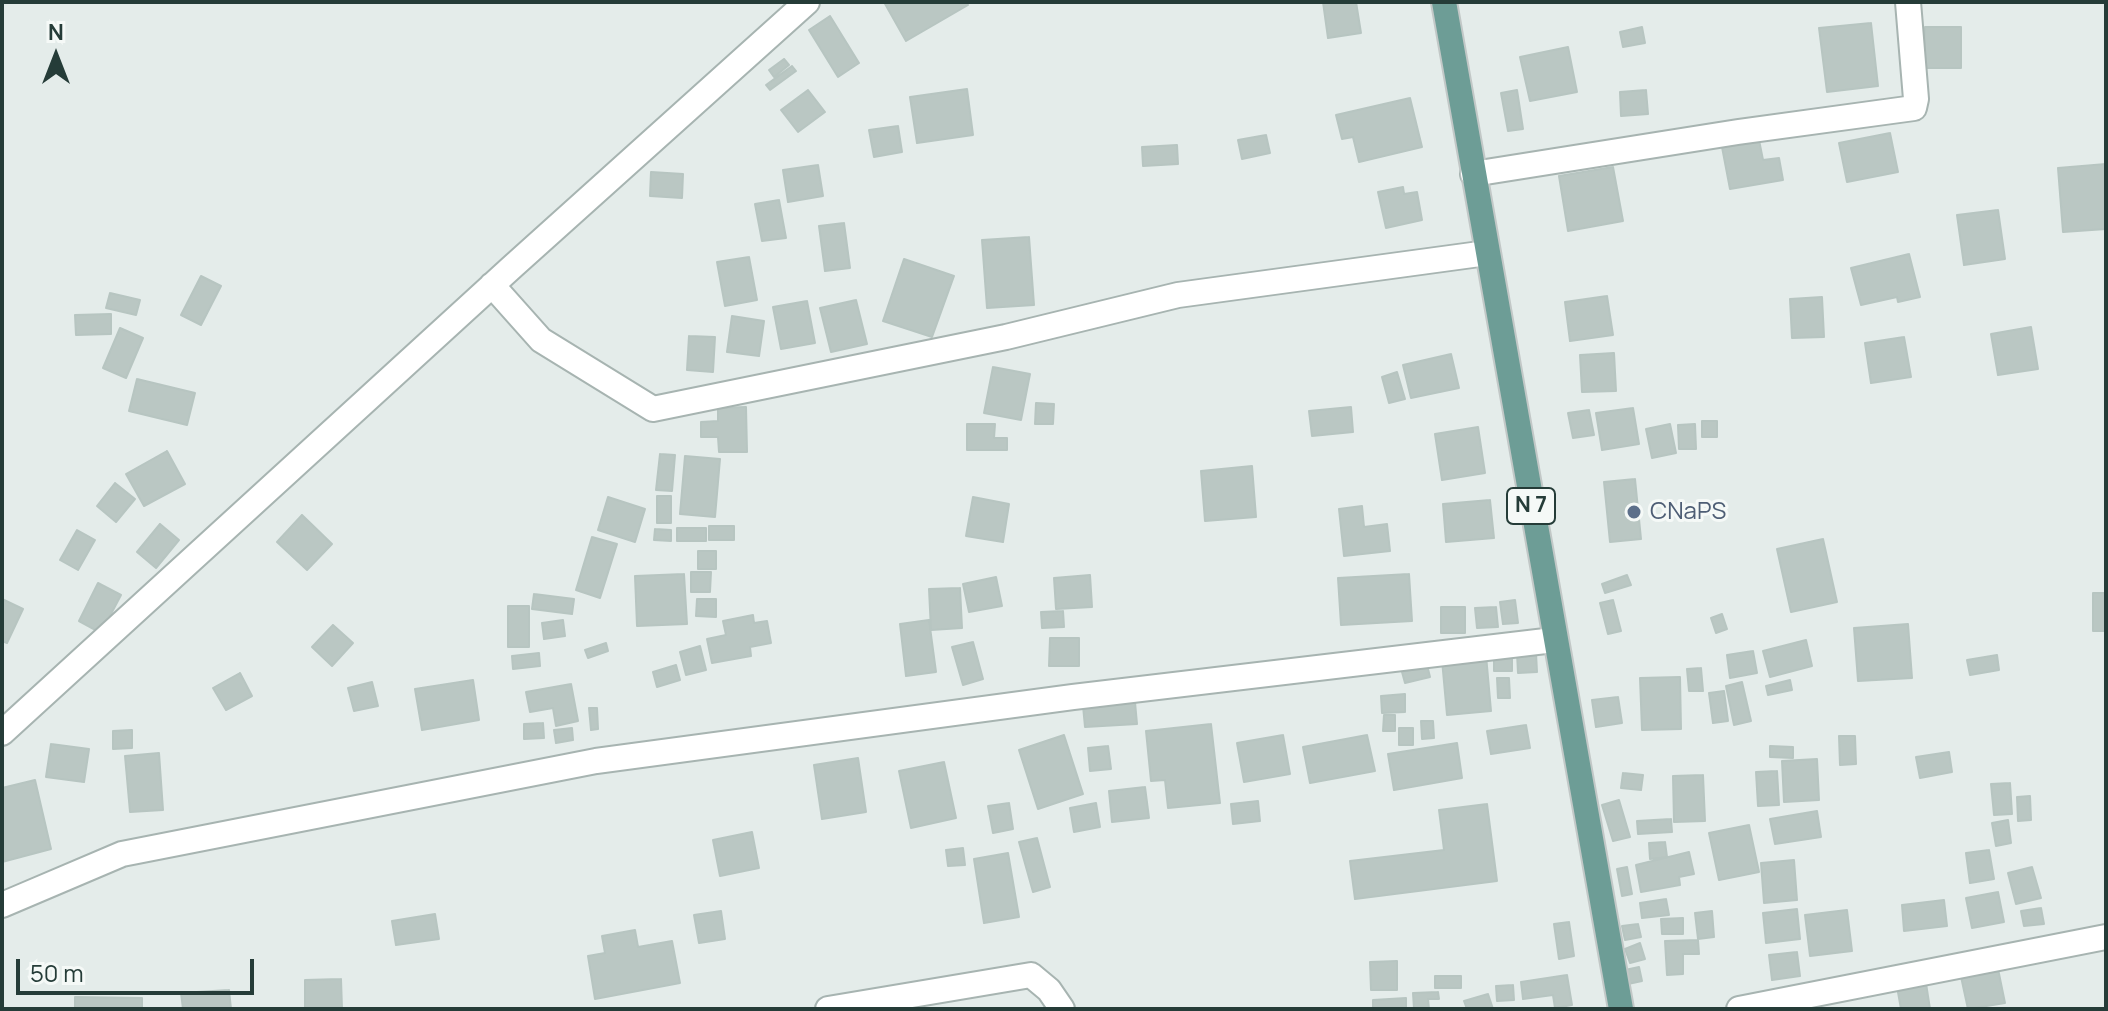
<!DOCTYPE html>
<html>
<head>
<meta charset="utf-8">
<style>
  body { margin:0 }
  #map { position:relative; width:2108px; height:1011px; overflow:hidden; background:#e4ecea; font-family:Manrope,sans-serif }
  canvas { display:block }
  .frame { position:absolute; inset:0; border:4px solid #253c38; pointer-events:none }
  .north { position:absolute; left:16px; top:16px; width:80px; height:80px; -webkit-text-stroke:6px #f5f9f7; paint-order:stroke; rotate:0deg; font-size:22px; font-weight:700; line-height:32px; text-align:center; color:#253c38 }
  .north::after { content:''; display:block; margin:auto; width:28px; height:36px; background:#253c38; clip-path:polygon(50% 0,100% 100%,50% 72%,0 100%) }
  .scale { position:absolute; left:16px; top:959px; width:238px; height:36px; box-sizing:border-box; border:4px solid #253c38; border-top:0; padding-left:10px; font-size:24px; line-height:28px; white-space:nowrap; color:#253c38; -webkit-text-stroke:6px #f5f9f7; paint-order:stroke }
</style>
</head>
<body>
<div id="map">
<canvas width="2108" height="1011"></canvas>
<div class="frame"></div>
<div class="north">N</div>
<div class="scale">50 m</div>
</div>
<script>
const g = document.querySelector('canvas').getContext('2d');
g.lineJoin = 'round';
function paint(path, color) { g.fillStyle = color; g.fill(path, 'evenodd'); }
const toPath = rows => new Path2D(rows.map(r => 'M' + r).join(''));
function stroke(path, color, width, dash) { g.strokeStyle = color; g.lineWidth = width; g.lineCap = dash ? 'butt' : 'round'; g.setLineDash(dash || []); g.stroke(path); }
function label(font, color, halo, rows, align = 'center') {
  g.font = font + ' Manrope,sans-serif'; g.lineWidth = 6; g.setLineDash([]); g.textBaseline = 'middle'; g.strokeStyle = halo; g.fillStyle = color; for (const [text, x, y, turn = 0] of rows) {
    g.save(); g.translate(x, y); g.rotate((+turn || 0) * Math.PI / 180); g.textAlign = isNaN(turn) ? turn : align; if (halo) g.strokeText(text, 0, 0); g.fillText(text, 0, 0); g.restore();
  }
}
const building = toPath([
  [884,2,966,2,968,5,906,41,884,2],
  [1323,2,1356,2,1361,33,1328,38,1323,2],
  [830,16,859,63,838,77,809,30,830,16],
  [1871,23,1878,86,1827,92,1819,28,1871,23],
  [1642,27,1645,43,1623,47,1620,32,1642,27],
  [1925,27,1961,27,1961,68,1924,68,1925,27],
  [1568,47,1577,92,1530,101,1520,57,1568,47],
  [784,59,789,65,774,77,769,70,784,59],
  [792,66,796,71,770,90,766,85,792,66],
  [967,89,973,135,917,143,910,97,967,89],
  [808,90,825,112,798,132,781,110,808,90],
  [1517,90,1523,129,1508,131,1501,93,1517,90],
  [1646,90,1648,114,1621,116,1620,92,1646,90],
  [1410,98,1422,147,1359,162,1353,137,1342,139,1336,115,1410,98],
  [898,126,902,152,874,157,869,130,898,126],
  [1890,133,1898,172,1847,182,1839,143,1890,133],
  [1266,135,1270,153,1242,159,1238,140,1266,135],
  [1759,140,1763,160,1779,158,1783,180,1730,189,1722,147,1759,140],
  [1177,145,1178,164,1143,166,1142,147,1177,145],
  [2106,164,2106,229,2063,232,2058,168,2106,164],
  [818,165,823,196,788,202,783,170,818,165],
  [1613,167,1623,221,1568,231,1559,176,1613,167],
  [651,172,683,174,682,198,650,196,651,172],
  [1403,187,1404,194,1417,192,1422,220,1386,228,1378,192,1403,187],
  [779,200,786,238,762,241,755,204,779,200],
  [1998,210,2005,259,1964,265,1957,215,1998,210],
  [844,223,850,268,825,271,819,226,844,223],
  [1029,237,1034,305,987,308,982,240,1029,237],
  [1909,254,1920,297,1898,302,1897,297,1861,305,1851,268,1909,254],
  [749,257,757,300,725,306,717,262,749,257],
  [904,259,954,276,932,337,883,321,904,259],
  [201,276,221,286,201,325,181,315,201,276],
  [110,293,140,300,136,315,106,308,110,293],
  [1607,296,1613,335,1570,341,1565,302,1607,296],
  [1822,297,1824,337,1792,338,1790,299,1822,297],
  [856,300,867,344,831,352,820,308,856,300],
  [807,301,815,343,781,349,773,307,807,301],
  [111,314,111,334,76,335,75,315,111,314],
  [732,316,764,321,759,356,727,352,732,316],
  [2031,327,2038,369,1998,375,1991,334,2031,327],
  [120,328,143,338,126,378,103,368,120,328],
  [689,336,715,337,713,372,687,370,689,336],
  [1904,337,1911,377,1871,383,1865,343,1904,337],
  [1614,353,1616,391,1582,392,1580,355,1614,353],
  [1451,354,1459,388,1411,398,1403,365,1451,354],
  [993,367,1030,374,1021,420,984,413,993,367],
  [1397,372,1405,399,1389,403,1382,377,1397,372],
  [137,379,195,393,187,425,129,411,137,379],
  [1036,403,1054,404,1053,424,1035,424,1036,403],
  [746,407,747,452,719,452,718,437,701,437,701,422,718,421,718,408,746,407],
  [1351,407,1353,432,1312,436,1309,411,1351,407],
  [1633,408,1639,444,1602,450,1596,413,1633,408],
  [1589,410,1594,435,1573,438,1568,413,1589,410],
  [1702,421,1717,421,1717,437,1702,437,1702,421],
  [967,424,995,424,994,438,1007,438,1007,450,967,450,967,424],
  [1670,424,1676,453,1652,458,1646,429,1670,424],
  [1695,424,1696,449,1679,449,1678,425,1695,424],
  [1478,427,1485,473,1442,480,1435,434,1478,427],
  [167,451,185,484,144,506,126,474,167,451],
  [660,454,675,455,672,491,656,490,660,454],
  [685,456,720,459,715,517,680,514,685,456],
  [1252,466,1256,517,1205,521,1201,471,1252,466],
  [1635,479,1641,539,1610,542,1604,482,1635,479],
  [115,483,135,499,116,522,97,506,115,483],
  [657,496,671,496,671,523,657,523,657,496],
  [608,497,645,509,635,542,598,530,608,497],
  [973,497,1009,504,1003,542,966,536,973,497],
  [1490,500,1494,538,1446,542,1443,504,1490,500],
  [1362,506,1364,527,1387,524,1390,551,1344,556,1339,509,1362,506],
  [302,515,332,544,307,570,277,542,302,515],
  [160,524,179,540,156,568,137,552,160,524],
  [709,526,734,526,734,540,709,540,709,526],
  [677,528,706,528,706,541,677,541,677,528],
  [655,529,671,530,671,541,654,540,655,529],
  [77,530,95,540,78,570,60,560,77,530],
  [592,537,617,544,600,598,576,590,592,537],
  [1823,539,1837,602,1791,612,1777,549,1823,539],
  [698,551,716,551,716,569,698,569,698,551],
  [691,572,711,572,710,592,691,592,691,572],
  [684,574,687,624,637,626,635,576,684,574],
  [1409,574,1412,621,1341,625,1338,578,1409,574],
  [1090,575,1092,607,1056,609,1054,578,1090,575],
  [1627,575,1631,585,1605,593,1602,584,1627,575],
  [996,577,1002,606,969,612,963,584,996,577],
  [98,583,121,595,101,633,79,621,98,583],
  [960,588,962,628,931,630,929,589,960,588],
  [2093,593,2106,593,2106,631,2093,631,2093,593],
  [534,594,574,599,572,614,532,609,534,594],
  [2,599,23,609,7,643,2,641,2,599],
  [697,599,716,599,716,617,696,616,697,599],
  [1515,600,1518,623,1503,624,1500,602,1515,600],
  [1613,600,1621,631,1608,634,1600,603,1613,600],
  [508,606,529,606,529,647,508,647,508,606],
  [1441,607,1465,607,1465,633,1441,633,1441,607],
  [1496,607,1498,627,1477,628,1475,608,1496,607],
  [1063,611,1064,627,1042,628,1041,612,1063,611],
  [1722,614,1727,629,1716,633,1711,618,1722,614],
  [753,615,754,623,767,621,771,643,750,647,751,656,712,663,707,639,726,635,723,621,753,615],
  [563,620,565,636,544,639,542,623,563,620],
  [929,620,936,672,906,676,900,624,929,620],
  [1908,624,1912,678,1858,681,1854,628,1908,624],
  [333,625,353,643,332,666,312,647,333,625],
  [1050,638,1079,638,1079,666,1049,666,1050,638],
  [1806,640,1812,666,1770,677,1763,651,1806,640],
  [973,642,983,679,963,685,952,647,973,642],
  [606,643,608,651,588,658,585,650,606,643],
  [700,646,706,670,686,675,680,652,700,646],
  [1753,651,1757,673,1730,678,1727,655,1753,651],
  [539,653,540,666,513,669,512,656,539,653],
  [1517,653,1536,653,1537,672,1518,673,1517,653],
  [1494,654,1512,654,1512,671,1494,671,1494,654],
  [1486,655,1491,711,1447,715,1442,660,1486,655],
  [1997,655,1999,670,1970,675,1967,660,1997,655],
  [676,665,680,680,657,687,653,672,676,665],
  [1427,665,1430,677,1405,683,1402,672,1427,665],
  [1701,668,1703,691,1689,691,1687,669,1701,668],
  [240,673,252,696,226,710,213,688,240,673],
  [1680,677,1681,729,1642,730,1640,678,1680,677],
  [1497,678,1509,678,1510,698,1498,698,1497,678],
  [473,680,479,720,422,730,415,689,473,680],
  [1790,680,1792,690,1768,695,1766,686,1790,680],
  [372,682,378,706,354,711,348,688,372,682],
  [1742,682,1751,721,1734,725,1726,686,1742,682],
  [571,684,578,721,556,726,553,708,530,712,526,692,571,684],
  [1724,691,1728,721,1713,723,1709,693,1724,691],
  [1405,694,1405,712,1382,713,1381,696,1405,694],
  [1618,697,1622,723,1596,727,1592,700,1618,697],
  [1135,702,1137,724,1085,727,1083,706,1135,702],
  [589,708,597,708,598,729,591,730,589,708],
  [1384,715,1395,715,1395,731,1383,731,1384,715],
  [1421,721,1433,721,1434,738,1422,739,1421,721],
  [543,723,544,738,524,739,524,724,543,723],
  [1211,724,1220,803,1168,808,1165,780,1151,781,1146,731,1211,724],
  [1526,725,1530,748,1491,754,1487,731,1526,725],
  [572,728,573,740,556,743,554,730,572,728],
  [1399,728,1413,728,1413,745,1399,745,1399,728],
  [132,730,132,748,113,749,113,731,132,730],
  [1064,735,1083,794,1038,809,1019,750,1064,735],
  [1283,735,1290,774,1244,782,1237,743,1283,735],
  [1367,735,1375,771,1310,783,1303,747,1367,735],
  [1839,736,1855,736,1856,764,1840,765,1839,736],
  [1457,743,1462,778,1394,790,1388,754,1457,743],
  [51,744,89,749,84,782,46,777,51,744],
  [1108,746,1111,769,1090,771,1088,748,1108,746],
  [1770,746,1793,747,1793,758,1770,757,1770,746],
  [1949,752,1952,772,1920,778,1916,757,1949,752],
  [159,753,163,810,130,812,125,756,159,753],
  [858,758,866,812,822,819,814,765,858,758],
  [1817,759,1819,800,1784,802,1782,761,1817,759],
  [944,762,956,818,911,828,899,771,944,762],
  [1777,771,1779,805,1758,806,1756,772,1777,771],
  [1623,773,1643,775,1641,790,1621,788,1623,773],
  [1703,775,1705,821,1674,822,1673,776,1703,775],
  [35,780,51,849,2,862,2,788,35,780],
  [2010,783,2012,814,1994,815,1991,784,2010,783],
  [1145,787,1149,818,1112,822,1109,791,1145,787],
  [2030,796,2031,820,2018,821,2017,797,2030,796],
  [1619,800,1630,837,1613,841,1602,805,1619,800],
  [1258,801,1260,821,1233,824,1231,804,1258,801],
  [1009,803,1013,829,993,833,988,806,1009,803],
  [1096,803,1100,827,1074,832,1070,808,1096,803],
  [1487,804,1497,881,1355,899,1350,861,1444,850,1439,810,1487,804],
  [1817,811,1821,837,1775,844,1770,819,1817,811],
  [1671,819,1672,832,1638,834,1637,821,1671,819],
  [2008,820,2011,843,1996,846,1992,823,2008,820],
  [1749,825,1759,872,1719,880,1709,833,1749,825],
  [752,832,759,868,720,876,713,840,752,832],
  [1037,838,1050,887,1033,892,1019,842,1037,838],
  [1665,842,1667,857,1650,859,1649,843,1665,842],
  [963,848,965,865,948,866,946,850,963,848],
  [1989,850,1994,879,1970,883,1966,853,1989,850],
  [1689,852,1694,874,1679,877,1680,885,1641,892,1636,865,1689,852],
  [1008,853,1019,917,984,923,974,859,1008,853],
  [1794,860,1797,900,1764,903,1761,863,1794,860],
  [1627,867,1632,894,1622,896,1617,869,1627,867],
  [2032,867,2041,898,2016,904,2008,873,2032,867],
  [1998,892,2004,922,1972,928,1966,898,1998,892],
  [1666,899,1669,915,1642,918,1640,903,1666,899],
  [1944,900,1947,926,1904,931,1902,905,1944,900],
  [2041,908,2044,924,2024,926,2021,911,2041,908],
  [1797,909,1800,939,1766,943,1763,913,1797,909],
  [1847,910,1852,951,1810,956,1805,915,1847,910],
  [721,911,725,939,699,943,694,915,721,911],
  [1712,911,1714,937,1698,939,1695,913,1712,911],
  [435,914,439,939,396,945,392,921,435,914],
  [1683,918,1683,934,1662,934,1661,919,1683,918],
  [1569,922,1574,956,1559,959,1554,924,1569,922],
  [1638,924,1641,937,1625,940,1622,926,1638,924],
  [635,930,638,947,672,941,680,983,595,999,588,956,605,953,602,936,635,930],
  [1698,940,1699,954,1683,954,1683,974,1667,975,1665,941,1698,940],
  [1640,943,1645,959,1630,963,1625,949,1640,943],
  [1797,952,1800,976,1772,980,1769,955,1797,952],
  [1397,961,1397,990,1371,990,1370,962,1397,961],
  [1997,964,2005,1003,1968,1009,1960,972,1997,964],
  [1639,967,1642,981,1628,984,1625,970,1639,967],
  [1567,975,1572,1005,1555,1008,1553,995,1523,999,1521,982,1567,975],
  [1435,976,1461,976,1461,988,1435,988,1435,976],
  [1925,977,1930,1009,1901,1009,1896,981,1925,977],
  [341,979,342,1009,305,1009,305,980,341,979],
  [1513,985,1514,1000,1497,1001,1496,986,1513,985],
  [229,990,231,1009,183,1009,181,993,229,990],
  [1438,992,1439,999,1428,999,1429,1009,1414,1009,1413,993,1438,992],
  [1488,994,1493,1009,1467,1009,1464,1001,1488,994],
  [75,997,142,998,142,1009,75,1009,75,997],
  [1406,998,1406,1009,1373,1009,1373,1000,1406,998]
]);
const street = toPath([
  [1473,174,1738,132,1914,108,1916,99,1908,2],
  [492,285,541,340,653,409,1006,337,1178,295,1487,253],
  [2,733,511,268,807,2],
  [2,905,122,854,596,761,1073,697,1554,640],
  [828,1009,1031,975,1049,990,1062,1009],
  [1739,1009,2106,937]
]);
const primary = toPath([
  [1444,2,1621,1009]
]);
const markers = [
  [1634,512,8,"#5c6f8a"]
];
const shields = [
  [1531,506,48]
];
const shieldNames = [
  ["N 7",1531,506]
];
const serviceNames = [
  ["CNaPS",1650,512]
];
paint(building, '#bac7c3');
stroke(building, '#b7c5c1', 2);
stroke(street, '#a7b4b1', 28);
stroke(primary, '#c2c8c7', 28);
stroke(street, '#fff', 24);
stroke(primary, '#6d9d96', 24);
for (const [x, y, r, color] of markers) { const dot = new Path2D(); dot.arc(x, y, r, 0, 2 * Math.PI); g.fillStyle = color; g.fill(dot); stroke(dot, '#f5f9f7', 3); }
for (const [x, y, w] of shields) { const box = new Path2D(); box.roundRect(x - w / 2, y - 18, w, 36, 6); g.fillStyle = '#f5f9f7'; g.fill(box); stroke(box, '#253c38', 2); }
label('bold 22px', '#253c38', null, shieldNames);
label('24px', '#4e5e75', '#f5f9f7', serviceNames, 'left');
</script>
</body>
</html>
